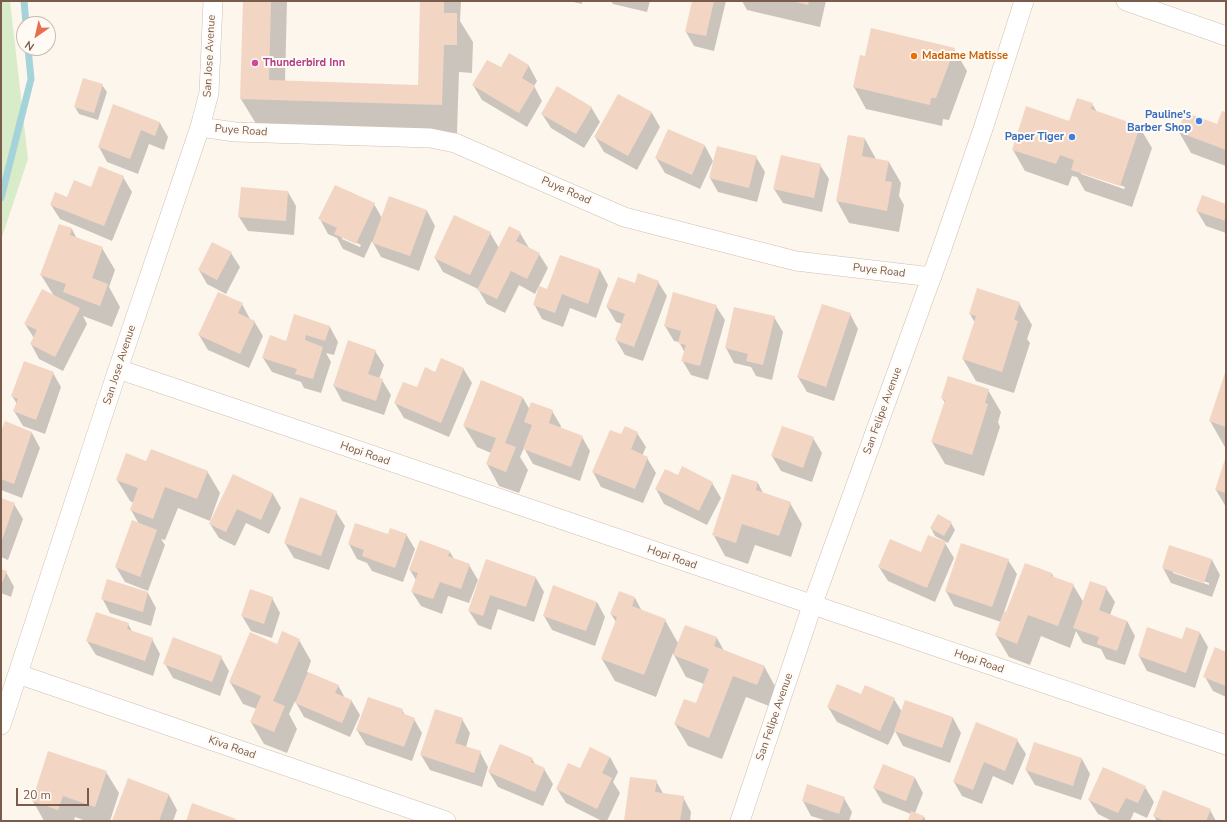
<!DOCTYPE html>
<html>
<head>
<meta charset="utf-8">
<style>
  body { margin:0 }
  #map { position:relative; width:1227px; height:822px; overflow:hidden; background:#fdf6ec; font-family:"Nunito Sans",sans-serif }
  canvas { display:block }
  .frame { position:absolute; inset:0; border:2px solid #7a5c4d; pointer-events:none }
  .north { position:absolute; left:16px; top:16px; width:40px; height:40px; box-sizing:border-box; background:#fffaf3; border:1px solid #cabbb1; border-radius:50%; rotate:214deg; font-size:11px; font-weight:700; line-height:16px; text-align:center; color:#7a5c4d }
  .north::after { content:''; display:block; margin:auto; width:14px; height:18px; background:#e76f51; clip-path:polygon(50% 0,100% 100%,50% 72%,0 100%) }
  .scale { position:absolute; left:16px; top:788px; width:73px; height:18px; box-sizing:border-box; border:2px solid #7a5c4d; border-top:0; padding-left:5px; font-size:12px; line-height:14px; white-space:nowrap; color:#7a5c4d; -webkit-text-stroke:3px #fffaf3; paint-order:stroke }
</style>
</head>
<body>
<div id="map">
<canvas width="1227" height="822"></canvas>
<div class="frame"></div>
<div class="north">N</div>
<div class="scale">20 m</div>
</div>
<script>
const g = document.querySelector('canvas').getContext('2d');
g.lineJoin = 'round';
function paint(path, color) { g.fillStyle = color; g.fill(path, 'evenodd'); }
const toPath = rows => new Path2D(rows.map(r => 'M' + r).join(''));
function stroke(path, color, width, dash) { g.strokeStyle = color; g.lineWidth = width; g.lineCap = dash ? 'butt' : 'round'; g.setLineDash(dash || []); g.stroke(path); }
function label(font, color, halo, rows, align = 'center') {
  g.font = font + ' "Nunito Sans",sans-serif'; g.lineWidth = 4; g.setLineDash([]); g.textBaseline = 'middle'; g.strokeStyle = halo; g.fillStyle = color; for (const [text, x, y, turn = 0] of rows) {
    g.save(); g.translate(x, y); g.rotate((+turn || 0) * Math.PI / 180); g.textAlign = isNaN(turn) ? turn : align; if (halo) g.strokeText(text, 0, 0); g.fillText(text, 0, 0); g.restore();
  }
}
const green = toPath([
  [1,1,10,1,28,159,1,240]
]);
const shadow = toPath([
  [244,1,287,1,285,82,419,86,421,1,461,1,460,21,473,42,472,73,459,72,457,133,258,127,241,99],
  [569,1,582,1,582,4],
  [611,1,650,1,647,12,613,4],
  [693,1,726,1,714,51,694,46,686,32],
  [742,1,826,1,820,27,747,10],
  [954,49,967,71,949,120,943,119,942,126,866,109,854,87,866,58],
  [509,55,529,66,537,81,534,86,542,101,527,127,482,100,473,85,501,69],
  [102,85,107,92,98,120,79,114,75,107],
  [1092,104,1097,112,1139,126,1152,148,1132,207,1085,191,1077,177,1072,176,1068,186,1025,171,1013,150,1070,122],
  [1081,172,1125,187,1124,189,1081,174],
  [113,106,160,123,168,137,164,150,149,144,138,174,107,162,99,147],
  [591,107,600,122,584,148,551,128,542,114],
  [652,113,660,127,637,170,604,152,595,137],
  [1226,114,1226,166,1191,153,1179,132,1218,126],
  [848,136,865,139,876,159,889,162,901,183,899,196,904,205,899,232,849,223,837,201],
  [705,146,713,161,700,189,665,173,656,158],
  [756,157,765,172,757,202,718,192,710,178],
  [820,165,829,179,822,212,783,203,774,189],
  [123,177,132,192,112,241,60,219,51,205],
  [288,192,296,206,294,235,248,231,239,217],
  [374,204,382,218,427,211,435,226,419,271,381,257,372,241,364,258,343,249,337,238,328,234,320,219],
  [342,236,361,245,360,247,342,239],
  [1226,205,1226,233,1206,226,1197,211],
  [59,225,72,229,77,239,102,248,115,270,109,287,120,307,112,327,83,316,87,324,63,371,39,359,31,344,34,338,25,324,54,296,41,275],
  [490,233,499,248,520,233,529,248,539,254,548,268,535,294,519,285,505,313,487,304,478,289,443,272,435,258],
  [231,253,240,267,226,294,207,284,199,270],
  [561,256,600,270,608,285,596,318,570,308,563,327,542,319,534,304,548,290],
  [658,282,667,296,643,361,625,355,616,340,622,324,616,322,607,307,635,285],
  [1019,303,1032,325,1027,339,1030,343,1014,393,976,381,963,359,975,323,970,314],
  [242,304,250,319,254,321,263,336,249,368,208,350,199,335],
  [716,306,725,320,708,380,691,375,682,360,685,353,679,342,674,341,665,326],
  [735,308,774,317,783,332,772,380,756,376,751,367,734,363,726,348],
  [850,314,858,329,834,401,807,392,798,377],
  [295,316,330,327,338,342,334,355,326,353,331,362,321,393,304,388,301,382,272,372,263,358,286,342],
  [375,351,384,365,379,379,382,380,391,395,384,415,342,401,334,386],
  [463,368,472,383,449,437,404,418,395,403,417,388,436,373],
  [1226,372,1226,449,1210,421],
  [53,373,61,387,45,434,23,426,14,411,17,404,12,396],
  [988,390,1001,412,998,422,1000,427,984,476,945,464,932,442,945,403,942,398],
  [523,398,530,410,552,411,561,426,560,429,582,437,590,451,580,481,533,464,524,448,520,457,528,470,519,493,499,486,487,464,491,453,477,447,464,426],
  [5,423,32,433,40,448,22,498,1,490,1,432],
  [637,433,646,447,642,456,647,458,656,473,643,503,601,487,593,472,622,436],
  [813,438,822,453,812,482,781,471,772,456],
  [1226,458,1226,507,1216,490],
  [147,462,207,471,220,493,210,521,178,508,165,540,161,539,165,545,148,591,125,582,116,567,139,524,131,510,134,503,130,501,117,480],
  [233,475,273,494,281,508,269,534,246,523,235,546,219,538,210,524],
  [678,476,712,483,721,498,707,525,664,504,656,489],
  [758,483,763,493,790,503,802,524,791,557,755,545,748,564,725,556,713,534],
  [1,499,14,504,23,519,8,560,1,557],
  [336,512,345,526,329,570,294,558,285,543],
  [938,515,951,523,955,530,948,543,935,536,931,528],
  [356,524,388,536,406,534,415,549,403,582,372,571,367,563,357,559,349,544],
  [945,543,954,558,935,602,888,581,879,567,922,554],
  [450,552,454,559,469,565,478,580,469,603,448,596,442,614,421,606,412,592,416,580,410,570],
  [1008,560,1017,574,1004,612,1007,614,1026,564,1052,574,1054,578,1073,585,1084,603,1106,588,1115,602,1110,615,1127,621,1135,636,1125,665,1106,659,1101,649,1083,643,1076,631,1070,648,1041,636,1030,665,1009,657,996,635,1001,622,954,606,946,591],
  [1212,560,1220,575,1212,597,1171,583,1163,568],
  [1173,571,1209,583,1209,585,1173,573],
  [486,561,536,578,544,592,534,622,498,609,491,630,478,625,469,611],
  [1,570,6,572,14,587,11,597,1,593],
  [107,580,148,593,156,608,151,626,110,613,102,598],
  [272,598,280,613,272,638,251,631,242,616],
  [635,598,642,611,665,620,678,643,685,626,717,638,724,651,764,666,776,688,769,706,746,697,722,759,688,746,675,724,696,705,704,684,686,677,673,653,656,697,615,681,602,659,616,622,611,614],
  [597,602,605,617,595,646,552,630,544,616],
  [128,624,133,633,152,639,160,654,153,676,96,655,87,641],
  [1200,633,1208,647,1195,688,1147,671,1139,656],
  [299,640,311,661,307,672,338,685,345,698,351,700,360,715,350,737,304,717,295,701,289,714,297,729,287,753,264,744,251,722,257,709,243,704,230,682,277,645],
  [1226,653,1226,697,1213,691,1205,677],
  [221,657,229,671,220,696,173,678,165,664],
  [861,695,894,699,902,712,953,718,961,733,950,763,903,746,895,731,888,745,837,722,828,707],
  [402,710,405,715,414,719,422,733,412,761,366,745,357,730],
  [462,719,470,733,466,747,480,752,488,767,482,787,430,770,421,755],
  [1017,740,1026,754,1013,785,993,776,982,804,962,796,954,782],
  [610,757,618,772,613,782,620,793,607,821,602,821,566,803,557,789,581,770],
  [532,759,536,766,544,769,553,784,543,806,498,787,489,772],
  [1082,759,1090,774,1081,800,1035,785,1026,770],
  [883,765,915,778,923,793,915,813,924,817,926,821,909,821,911,814,883,803,874,788],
  [1104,768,1145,787,1154,802,1147,818,1134,812,1130,821,1112,821,1098,814,1089,800],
  [106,772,119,793,110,821,86,821,75,817,74,821,44,821,33,801],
  [129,779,169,795,177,810,173,821,113,821],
  [656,781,664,795,683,797,691,812,690,821,625,821],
  [844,798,852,812,849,821,827,821,811,816,803,801],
  [1210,810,1216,821,1157,821,1154,816]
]);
const stream = toPath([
  [24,1,26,24],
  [1,198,31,79,28,48]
]);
const building = toPath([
  [243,1,271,1,269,80,418,85,420,1,444,1,444,13,457,13,457,45,444,45,442,105,240,99],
  [692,1,714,1,706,36,685,32],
  [792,1,809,1,808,5],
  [871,28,955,48,936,98,931,98,930,105,853,87,860,55,865,56],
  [509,53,529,65,522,78,535,86,519,113,472,85,487,60,501,67],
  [83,78,103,84,94,113,74,107],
  [557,86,592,107,576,134,541,114],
  [618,94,652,112,628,156,594,137],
  [1077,98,1093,103,1091,109,1140,126,1120,186,1071,170,1074,160,1060,155,1056,164,1012,150,1026,106,1069,121],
  [113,104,160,122,155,136,141,130,130,159,98,147],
  [1222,111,1226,112,1226,150,1178,132,1185,112,1217,124],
  [668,129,705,145,692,175,655,158],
  [848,135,865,138,862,156,889,161,885,181,892,182,887,211,836,201],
  [717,146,757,156,749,188,709,178],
  [781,155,821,164,814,198,773,189],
  [99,166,124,176,104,226,50,205,55,192,67,197,74,180,91,187],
  [335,185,375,203,356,244,334,234,337,228,318,219],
  [241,187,288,191,286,221,238,217],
  [1202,195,1226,204,1226,221,1196,211],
  [389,196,427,210,410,256,372,243],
  [454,215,491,232,470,275,434,258],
  [59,224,72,228,70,235,103,247,92,278,108,284,100,306,63,292,66,284,40,275],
  [509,226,521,232,516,241,540,253,527,279,511,271,497,299,477,290],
  [212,242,232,252,217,280,198,270],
  [560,255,600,269,588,304,562,294,555,313,533,305,539,286,547,289],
  [638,273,659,281,634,347,615,340,625,314,606,307,618,277,635,283],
  [977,288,1020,302,1014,320,1018,321,1002,372,962,359,976,316,969,314],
  [42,289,80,308,55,357,30,344,37,330,24,324],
  [218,292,243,303,238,313,255,321,240,354,198,335],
  [673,292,717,305,700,366,681,361,686,345,678,343,681,331,664,326],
  [822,304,851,313,826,387,797,377],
  [734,307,775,316,763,365,746,361,748,354,725,348],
  [294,314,330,326,325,341,306,335,305,340,323,347,313,379,295,374,297,369,262,358,270,335,286,341],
  [348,340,376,350,368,374,383,379,376,401,333,386],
  [441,358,464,368,441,423,394,403,403,382,417,387,425,367,435,372],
  [24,361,54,372,36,420,13,411,18,399,11,396],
  [1226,370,1226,427,1209,421],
  [948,376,989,389,985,403,988,404,972,455,931,442,945,400,941,398],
  [481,380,523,397,505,443,516,447,506,472,486,464,496,438,463,426],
  [531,402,553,410,549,423,583,436,571,467,523,449,532,425,524,422],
  [5,421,32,432,14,484,1,479,1,432],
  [625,426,638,432,631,449,648,457,635,489,592,472,610,430,621,434],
  [782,426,814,437,803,468,771,456],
  [151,449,208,471,197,499,165,487,153,519,130,510,138,488,116,480,126,453,146,461],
  [1226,456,1226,493,1215,490],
  [682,466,713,482,699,511,655,489,665,469,678,475],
  [233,474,273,493,261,520,237,509,226,532,209,524],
  [732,474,758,482,756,490,791,502,779,536,742,524,736,543,712,535],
  [300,497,337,511,321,556,284,543],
  [1,498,15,503,1,543],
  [938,514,952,522,944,536,930,528],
  [132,520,157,530,140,577,115,567],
  [355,523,388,534,390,528,407,534,395,568,362,556,364,550,348,544],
  [928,535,946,542,927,588,878,567,890,539,921,552],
  [420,540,450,551,448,556,470,564,461,589,440,582,433,599,411,592,418,573,409,570],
  [961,543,1009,559,992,607,945,591],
  [1169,545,1212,559,1204,583,1162,568],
  [486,559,536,577,526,607,490,595,483,616,468,611],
  [1025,563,1052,573,1051,576,1074,584,1058,626,1028,615,1017,644,995,635,1004,611,1006,612],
  [1,569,7,571,2,583,1,582],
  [107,579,148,592,143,612,101,599],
  [1090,581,1107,587,1099,610,1127,621,1117,651,1097,644,1099,637,1073,628],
  [553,585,597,602,586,631,543,616],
  [250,589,273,597,264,624,241,616],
  [619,591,635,597,632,606,666,619,644,675,601,659,617,617,610,614],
  [96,612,129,623,127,629,153,638,145,661,86,641],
  [685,625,717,637,714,646,765,666,757,685,733,676,709,738,674,724,684,699,696,703,709,669,673,655],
  [1147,627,1182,639,1186,627,1200,632,1186,673,1138,656],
  [282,631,300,639,273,701,285,706,274,732,250,722,261,696,229,682,250,632,277,644],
  [173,637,222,656,212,682,163,664],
  [1215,647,1226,652,1226,686,1203,677],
  [308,672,339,685,335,693,352,700,342,723,295,703],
  [837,684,861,694,865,685,895,698,880,731,827,707],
  [368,697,403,709,402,713,415,718,404,747,356,730],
  [905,700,953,717,942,748,894,731],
  [435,709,463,718,455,743,481,751,474,773,420,755],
  [976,722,1018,739,1005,771,984,762,973,790,953,782],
  [1034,742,1082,758,1073,786,1025,770],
  [500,744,533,758,531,762,545,768,535,792,488,772],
  [590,747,610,757,602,773,612,778,597,809,556,789,568,763,580,768],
  [48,751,107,771,95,807,63,796,58,810,32,801],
  [883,764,915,777,906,801,873,788],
  [1103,767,1146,786,1138,803,1126,798,1118,813,1088,800],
  [630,777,657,780,655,792,684,796,680,821,624,821],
  [128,778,169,794,159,821,112,821],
  [807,784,845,797,839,814,802,801],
  [1163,790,1211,809,1206,821,1165,821,1153,816],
  [192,803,236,819,235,821,186,821],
  [911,811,924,816,922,821,908,820]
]);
const street = toPath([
  [1126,1,1226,36],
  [200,127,235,132,430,138,455,143,624,217,796,261,932,277],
  [118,369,1226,745],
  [18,674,446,821],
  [1,725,118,369,200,127,209,93,213,1],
  [740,821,812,606,942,248,983,129,1024,1]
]);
const markers = [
  [914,56,4,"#e8710a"],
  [255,63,4,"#d1479c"],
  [1199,121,4,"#3f7fe0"],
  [1072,137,4,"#3f7fe0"]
];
const streetNames = [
  ["San Jose Avenue",210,56,-87],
  ["Puye Road",241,131,4],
  ["Puye Road",566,191,24],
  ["Puye Road",879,271,7],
  ["San Jose Avenue",120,365,-72],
  ["San Felipe Avenue",883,411,-70],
  ["Hopi Road",365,454,19],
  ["Hopi Road",672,558,19],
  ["Hopi Road",979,662,19],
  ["San Felipe Avenue",775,717,-71],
  ["Kiva Road",232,748,19]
];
const foodNames = [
  ["Madame Matisse",922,56]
];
const hotelNames = [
  ["Thunderbird Inn",263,63]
];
const shopNames = [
  ["Pauline's",1191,115],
  ["Barber Shop",1191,128],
  ["Paper Tiger",1064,137]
];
paint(green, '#d8ecc9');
paint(shadow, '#0003');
stroke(stream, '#a5d3da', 7);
paint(building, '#f3d5c3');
stroke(street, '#d1beb0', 20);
stroke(street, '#fff', 19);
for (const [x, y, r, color] of markers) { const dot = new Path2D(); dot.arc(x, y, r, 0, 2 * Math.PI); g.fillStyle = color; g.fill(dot); stroke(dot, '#fffaf3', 1.5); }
label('11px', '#7a5c4d', '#fffaf3', streetNames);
label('bold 11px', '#c56008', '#fffaf3', foodNames, 'left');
label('bold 11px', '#b23c85', '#fffaf3', hotelNames, 'left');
label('bold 11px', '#366cbe', '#fffaf3', shopNames, 'right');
</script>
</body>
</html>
